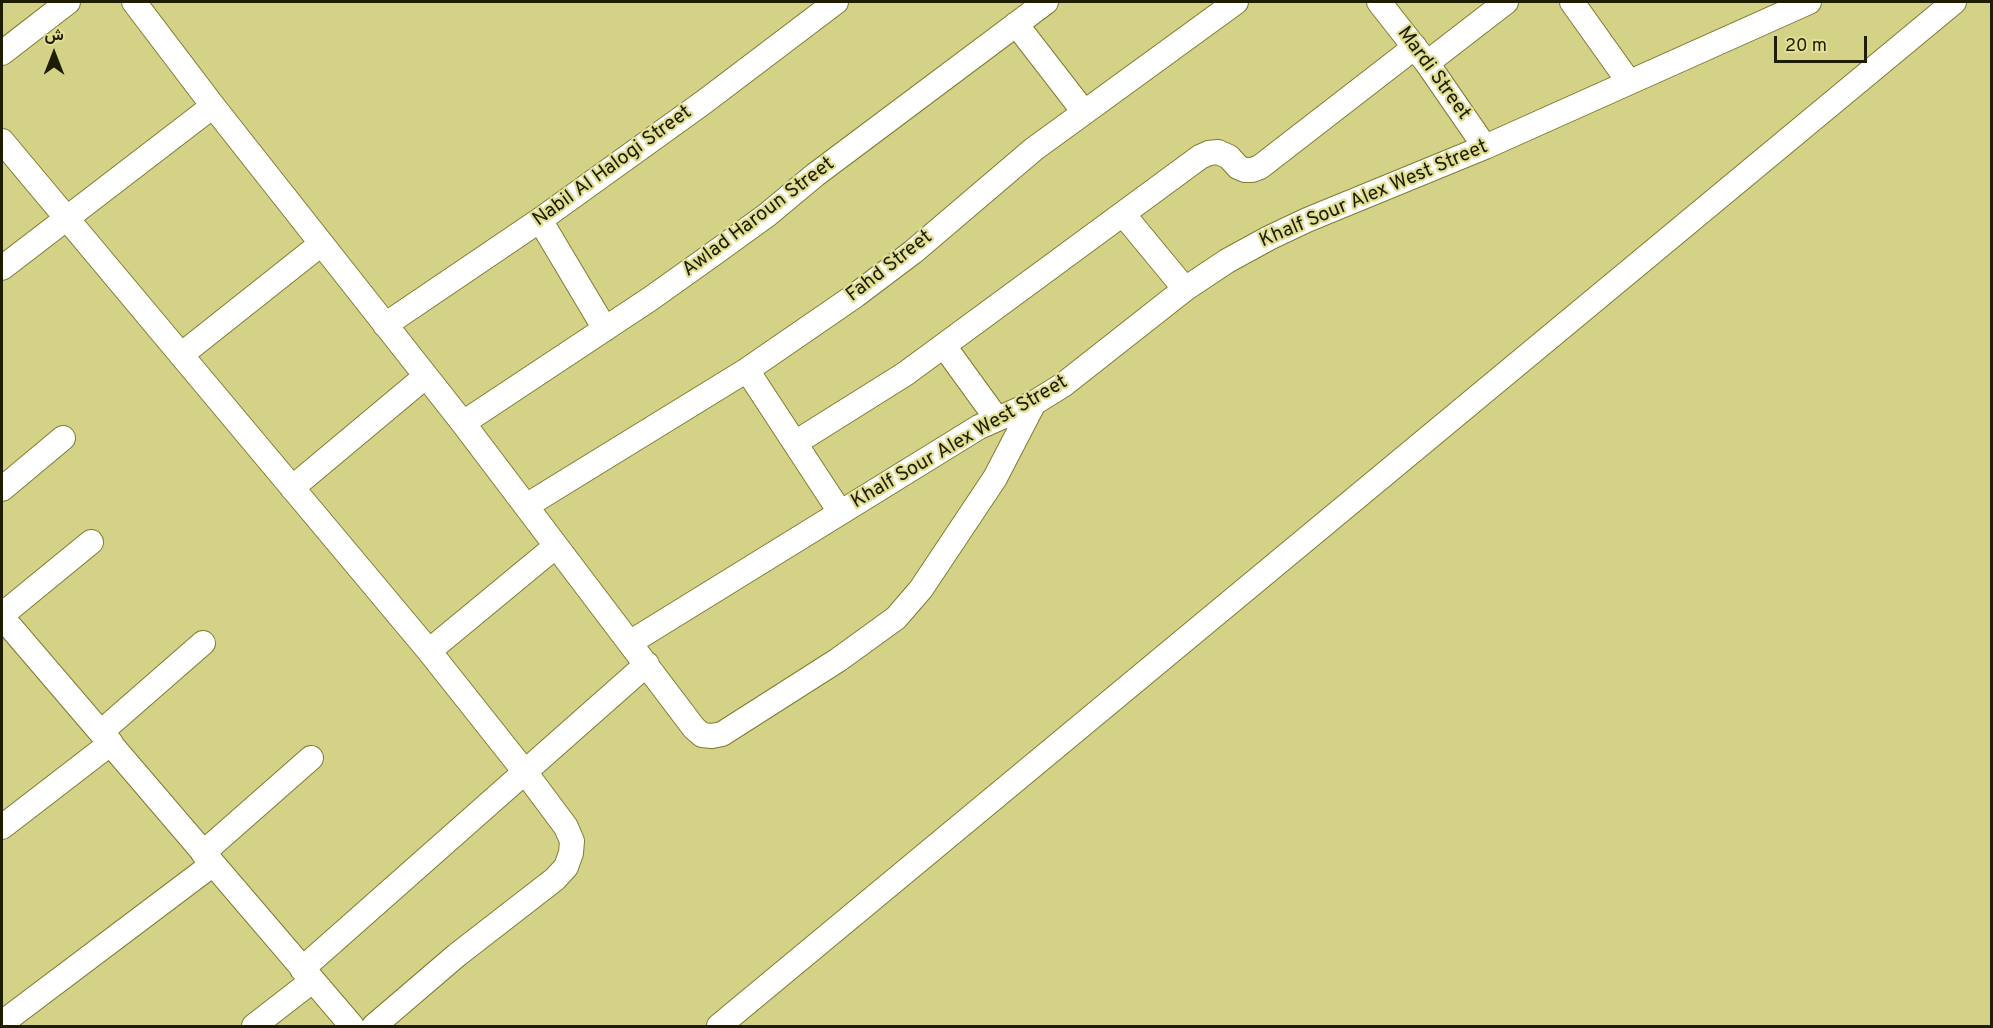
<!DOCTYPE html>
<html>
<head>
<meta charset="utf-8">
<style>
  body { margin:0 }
  #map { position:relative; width:1993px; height:1028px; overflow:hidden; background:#d4d287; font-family:Overpass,Vazirmatn,sans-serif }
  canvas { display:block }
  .frame { position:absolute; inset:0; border:3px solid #1e1d00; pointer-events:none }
  .north { position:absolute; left:24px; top:24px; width:60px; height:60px; -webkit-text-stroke:4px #e1df93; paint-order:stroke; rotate:0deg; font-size:16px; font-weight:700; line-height:24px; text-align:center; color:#1e1d00 }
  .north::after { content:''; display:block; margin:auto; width:21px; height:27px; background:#1e1d00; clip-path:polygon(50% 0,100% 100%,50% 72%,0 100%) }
  .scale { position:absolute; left:1774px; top:36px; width:93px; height:27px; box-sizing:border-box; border:3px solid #1e1d00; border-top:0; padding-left:8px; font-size:18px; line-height:21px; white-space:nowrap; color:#1e1d00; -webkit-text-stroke:4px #e1df93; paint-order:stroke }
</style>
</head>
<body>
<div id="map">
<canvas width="1993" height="1028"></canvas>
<div class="frame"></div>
<div class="north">ش</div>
<div class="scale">20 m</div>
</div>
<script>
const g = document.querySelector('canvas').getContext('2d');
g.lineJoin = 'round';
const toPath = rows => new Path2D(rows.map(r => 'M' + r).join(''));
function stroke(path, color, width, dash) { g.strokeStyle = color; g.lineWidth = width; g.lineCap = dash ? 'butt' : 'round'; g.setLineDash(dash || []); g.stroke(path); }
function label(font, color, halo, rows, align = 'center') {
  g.font = font + ' Overpass,sans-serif'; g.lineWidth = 4.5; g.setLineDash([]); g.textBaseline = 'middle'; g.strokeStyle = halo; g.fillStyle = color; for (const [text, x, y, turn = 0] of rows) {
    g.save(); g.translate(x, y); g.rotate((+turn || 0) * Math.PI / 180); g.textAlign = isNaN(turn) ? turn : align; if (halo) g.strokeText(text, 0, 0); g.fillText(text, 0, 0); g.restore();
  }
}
const minor = toPath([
  [134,2,213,106,463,423,694,728,702,735,712,736,722,734,838,660,896,618,921,589,995,478,1034,403],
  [1379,2,1427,63,1485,147],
  [1572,2,1629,82],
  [1016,24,1084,112],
  [2,53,68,2],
  [1427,63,1506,2],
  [2,141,429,651,525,772,566,827,572,841,571,853,566,867,555,879,457,955,374,1026],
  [1123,214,1185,289],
  [540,220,605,329],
  [2,268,213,106],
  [385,325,540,220,704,102,836,2],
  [944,346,997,419],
  [181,355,321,244],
  [747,370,840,512],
  [463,423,650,299,716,252,767,215,815,175,1046,2],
  [795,443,905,374,1200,157,1209,153,1218,152,1229,157,1238,167,1245,170,1252,170,1260,167,1415,47],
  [292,488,426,376],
  [2,489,63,438],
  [526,506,747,370,856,295,913,252,1034,149,1236,2],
  [2,615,91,542],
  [2,617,352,1026],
  [631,642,979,427,1034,403,1063,385,1185,289,1227,261,1269,238,1307,220,1485,147,1809,2],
  [429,651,556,546],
  [101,732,203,643],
  [2,827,111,743],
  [203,853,311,758],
  [302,969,647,664],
  [2,1023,213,864],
  [254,1026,312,981],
  [719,1026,1954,2]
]);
const streetNames = [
  ["Mardi Street",1433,74,54],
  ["Nabil Al Halogi Street",613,167,-36],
  ["Khalf Sour Alex West Street",1374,195,-23],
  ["Awlad Haroun Street",759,218,-37],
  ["Fahd Street",890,267,-38],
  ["Khalf Sour Alex West Street",960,443,-30]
];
stroke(minor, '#7f7c31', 26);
stroke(minor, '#fff', 24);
label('20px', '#1e1d00', '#e1df93', streetNames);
</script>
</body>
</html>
